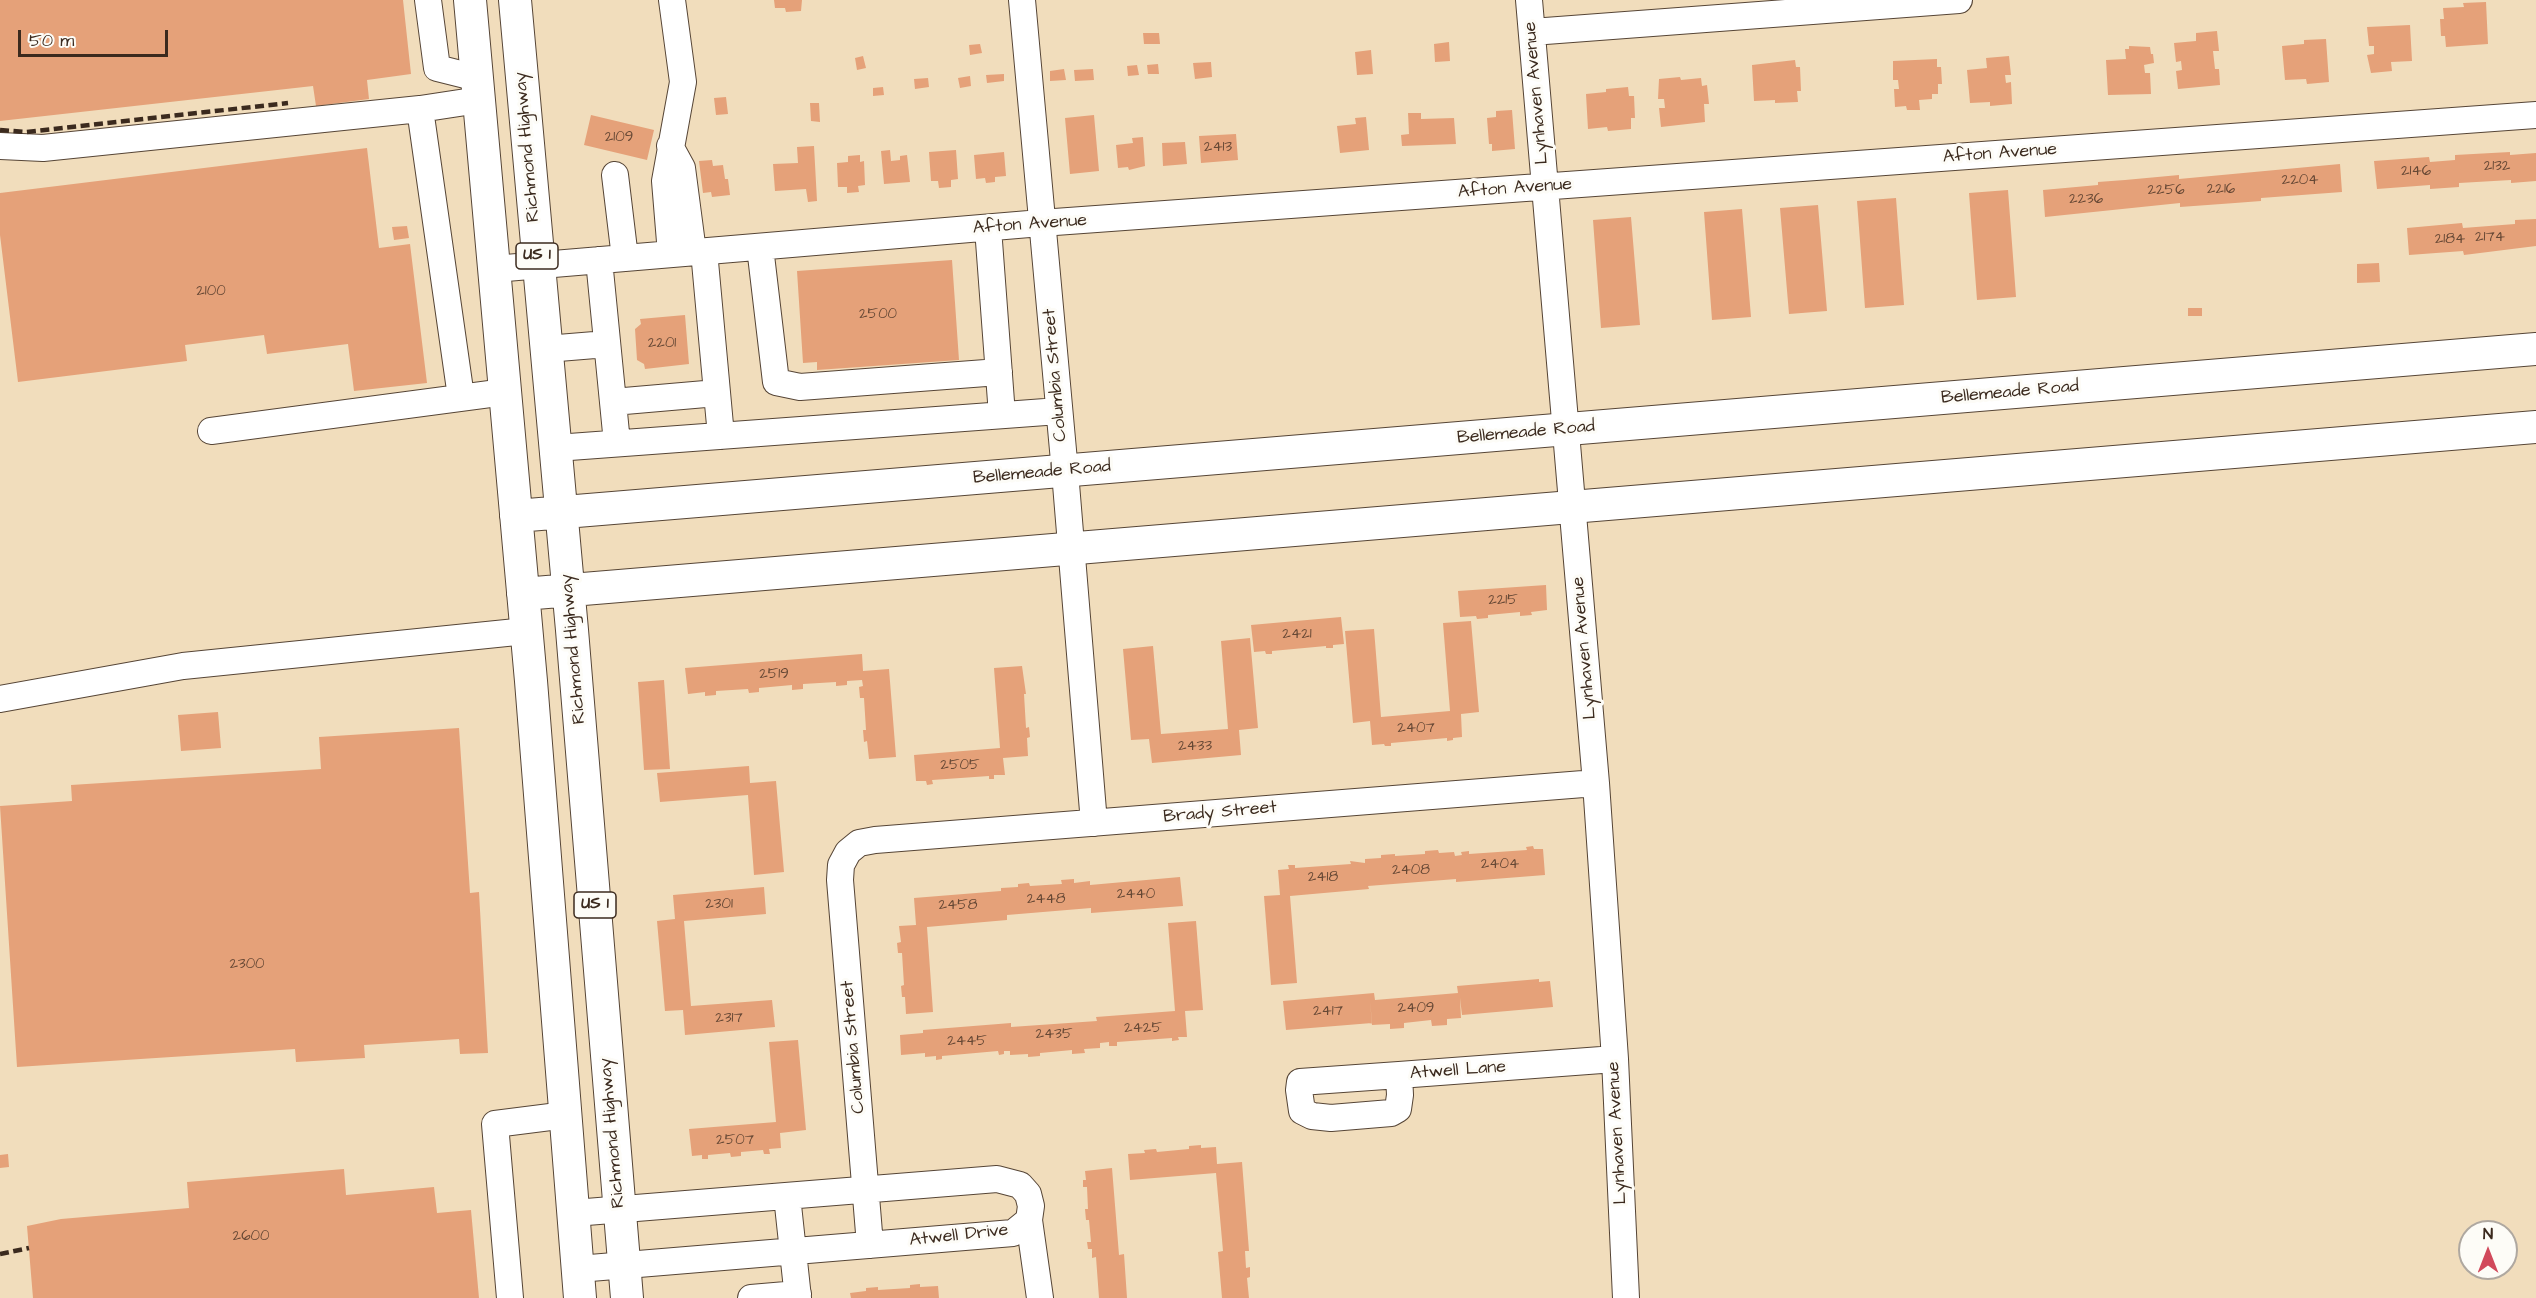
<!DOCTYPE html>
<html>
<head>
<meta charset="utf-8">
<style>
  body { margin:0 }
  #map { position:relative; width:2536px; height:1298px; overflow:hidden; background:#f1ddbc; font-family:"Architects Daughter",sans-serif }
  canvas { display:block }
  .north { position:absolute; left:2458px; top:1220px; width:60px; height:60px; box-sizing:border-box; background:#fdfcf7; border:2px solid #afa8a0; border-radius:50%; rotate:0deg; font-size:16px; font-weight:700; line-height:24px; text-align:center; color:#3b2a1e }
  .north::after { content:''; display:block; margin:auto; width:21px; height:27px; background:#d1495b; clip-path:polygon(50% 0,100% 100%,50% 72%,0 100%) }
  .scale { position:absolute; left:18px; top:30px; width:150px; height:27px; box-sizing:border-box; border:3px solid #3b2a1e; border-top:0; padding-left:8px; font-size:18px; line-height:21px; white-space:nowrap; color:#3b2a1e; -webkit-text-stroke:4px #fdfcf7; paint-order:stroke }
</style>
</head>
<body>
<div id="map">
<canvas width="2536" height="1298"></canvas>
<div class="north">N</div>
<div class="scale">50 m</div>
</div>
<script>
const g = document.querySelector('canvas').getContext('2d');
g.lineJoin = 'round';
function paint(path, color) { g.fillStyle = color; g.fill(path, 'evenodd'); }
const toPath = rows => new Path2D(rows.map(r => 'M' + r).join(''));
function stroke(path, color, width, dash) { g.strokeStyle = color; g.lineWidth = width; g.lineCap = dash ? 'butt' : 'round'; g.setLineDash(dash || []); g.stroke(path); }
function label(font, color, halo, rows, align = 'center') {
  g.font = font + ' "Architects Daughter",sans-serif'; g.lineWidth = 6; g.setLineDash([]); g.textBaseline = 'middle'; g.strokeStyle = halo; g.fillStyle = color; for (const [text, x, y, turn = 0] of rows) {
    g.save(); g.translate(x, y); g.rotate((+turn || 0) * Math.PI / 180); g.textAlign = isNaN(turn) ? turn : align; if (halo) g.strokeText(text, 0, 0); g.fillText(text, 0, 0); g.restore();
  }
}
const building = toPath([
  [0,0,403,0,411,74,367,80,369,99,316,106,313,86,0,121],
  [774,0,802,0,801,11,786,12,785,8,775,8],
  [2486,2,2488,44,2446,47,2445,36,2441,36,2440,19,2444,19,2443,8,2464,7,2463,3],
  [2410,25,2412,61,2391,62,2392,71,2371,73,2367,55,2374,54,2374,46,2369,46,2367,27],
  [2217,31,2219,51,2213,51,2215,69,2219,69,2220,85,2178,89,2176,71,2182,70,2181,61,2176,62,2174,43,2196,41,2196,33],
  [1143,33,1159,33,1160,44,1144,44],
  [2326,39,2329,82,2307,84,2306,79,2285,80,2282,46,2304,44,2304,40],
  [1449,42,1450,61,1435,62,1434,44],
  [980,44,982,53,970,55,969,45],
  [2129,46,2150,47,2151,54,2153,54,2154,63,2144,65,2145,73,2150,73,2151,94,2108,95,2106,60,2126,59,2125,49,2129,49],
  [1371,50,1373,74,1357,75,1355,52],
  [863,56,866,68,857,70,855,58],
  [2009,56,2011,75,2005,75,2006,83,2011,82,2012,104,1990,106,1990,102,1970,103,1967,70,1987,68,1986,58],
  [1937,59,1937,67,1941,67,1942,84,1938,84,1938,94,1932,94,1932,99,1919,100,1920,110,1907,110,1906,106,1895,107,1894,89,1899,89,1898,80,1893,80,1893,61],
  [1795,60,1796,67,1800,67,1801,91,1797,91,1798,102,1775,103,1775,100,1754,101,1752,65],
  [1211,62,1212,77,1195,79,1193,63],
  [1158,64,1159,74,1148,74,1147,65],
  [1137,65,1139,75,1128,76,1127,66],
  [1064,69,1066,80,1050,81,1050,71],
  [1093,69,1094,80,1075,81,1074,70],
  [1004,74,1004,81,987,83,986,75],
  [970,76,971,86,960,88,958,78],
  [1680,77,1681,80,1701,78,1702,86,1707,85,1709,104,1704,104,1705,122,1661,127,1659,108,1665,108,1664,99,1658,99,1659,79],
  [928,78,929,87,915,89,914,79],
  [883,87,884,95,873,96,873,88],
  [1628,87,1629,96,1634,96,1635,118,1631,118,1631,129,1608,131,1607,127,1588,129,1586,94,1606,92,1606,89],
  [726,97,728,114,716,115,714,98],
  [810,103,819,103,820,122,811,121],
  [1512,110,1515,149,1492,151,1492,144,1489,144,1487,118,1496,117,1496,111],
  [1408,113,1421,113,1421,119,1454,118,1456,144,1402,146,1401,135,1409,134],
  [591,115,654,130,647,160,584,145],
  [1094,115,1099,171,1070,174,1065,118],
  [1366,117,1369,150,1340,153,1337,126,1356,124,1355,118],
  [1236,134,1238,160,1201,163,1199,136],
  [1143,137,1145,166,1129,170,1128,167,1118,168,1116,145,1133,143,1132,138],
  [1185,142,1187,164,1163,166,1162,143],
  [814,146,817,201,808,202,806,189,775,191,773,164,798,163,797,147],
  [367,148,379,248,410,244,427,383,354,391,348,344,267,354,264,335,185,345,187,361,18,382,0,235,0,193],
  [890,150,891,161,900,160,900,156,907,155,910,182,884,184,881,151],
  [956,150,958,179,951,180,951,187,939,188,938,181,931,181,929,152],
  [1004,152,1006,176,995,177,995,182,986,183,985,178,976,179,974,155],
  [2510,152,2510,155,2536,153,2536,181,2511,183,2511,180,2459,183,2459,187,2430,189,2430,185,2377,189,2374,161,2429,157,2430,162,2455,160,2455,155],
  [860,155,860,162,864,161,865,185,858,186,859,192,847,193,847,187,838,187,837,163,848,162,848,156],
  [712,160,713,166,723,165,725,179,728,179,730,195,712,197,711,192,703,193,699,161],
  [2340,164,2342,192,2261,198,2261,201,2235,203,2180,207,2180,203,2045,217,2043,190,2098,185,2098,182,2125,180,2179,175,2179,179],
  [2008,190,2016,297,1977,300,1969,193],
  [1896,198,1904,305,1865,308,1857,201],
  [1818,205,1827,311,1789,314,1780,208],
  [1742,209,1751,317,1712,320,1704,212],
  [1631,217,1640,325,1601,328,1593,220],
  [2536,219,2536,246,2464,255,2463,251,2409,255,2407,228,2462,223,2463,228,2515,224,2515,220],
  [407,226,409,238,394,240,392,227],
  [952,260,959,360,817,370,817,362,803,363,797,271],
  [2379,263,2380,282,2357,283,2357,264],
  [2188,308,2202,308,2202,316,2188,316],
  [685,315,689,364,645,369,644,364,637,360,635,329,641,324,640,319],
  [1546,585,1547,610,1531,612,1532,615,1520,616,1520,612,1488,615,1488,618,1477,619,1476,616,1460,617,1458,591],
  [1341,617,1344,644,1333,645,1333,648,1326,648,1326,646,1272,651,1272,654,1266,654,1265,651,1254,652,1251,625],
  [1471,621,1479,712,1461,714,1462,737,1453,738,1453,740,1447,741,1447,738,1391,743,1391,746,1385,746,1384,744,1372,745,1370,721,1353,723,1345,631,1374,629,1381,717,1450,711,1443,623],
  [1250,638,1258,728,1239,730,1241,755,1152,763,1149,739,1131,740,1123,649,1153,646,1161,734,1228,729,1221,641],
  [862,654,863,671,889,669,896,757,869,759,867,741,864,742,863,730,866,730,864,698,860,698,859,687,863,686,862,680,847,681,847,685,836,686,836,682,803,684,803,689,792,690,792,685,759,688,759,692,749,693,748,689,716,691,716,695,705,696,705,692,688,694,685,668],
  [1022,666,1026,694,1024,694,1026,728,1029,727,1030,737,1027,738,1028,756,1003,758,1005,775,994,775,994,779,989,779,989,776,932,780,933,784,927,785,926,781,916,781,914,755,1000,748,994,668],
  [664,680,670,769,644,770,638,682],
  [218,712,221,748,181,751,178,715],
  [459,728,470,893,479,892,488,1053,460,1054,459,1039,364,1045,365,1058,296,1062,295,1049,17,1067,0,806,72,801,71,785,321,769,319,737],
  [749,766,750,783,776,781,784,872,754,875,748,795,660,802,657,773],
  [1533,846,1534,849,1543,849,1545,875,1456,882,1456,879,1368,886,1369,889,1290,896,1297,983,1271,985,1264,896,1280,895,1278,870,1289,869,1288,865,1295,865,1295,868,1351,864,1350,861,1365,863,1365,859,1381,858,1381,855,1395,854,1395,856,1425,854,1425,851,1438,850,1439,853,1454,852,1455,856,1462,855,1461,852,1469,851,1469,854,1527,850,1526,847],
  [1180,877,1183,906,1091,913,1091,908,1007,915,1007,920,927,927,933,1012,906,1014,905,997,902,997,901,986,904,985,902,953,898,953,897,943,901,942,899,926,916,925,914,898,1001,891,1001,888,1018,887,1018,884,1029,883,1030,886,1062,884,1061,880,1074,879,1074,883,1090,881,1090,885],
  [764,887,766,914,684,921,691,1006,772,1000,775,1027,685,1035,683,1010,665,1011,657,921,675,919,673,895],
  [1196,921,1203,1010,1185,1011,1187,1037,1178,1037,1179,1040,1172,1041,1172,1038,1117,1042,1117,1046,1109,1046,1109,1042,1100,1043,1100,1048,1084,1049,1085,1053,1072,1054,1072,1050,1040,1053,1040,1056,1028,1057,1028,1054,1010,1055,1010,1051,1004,1051,1004,1054,999,1055,998,1051,942,1056,942,1059,936,1060,936,1056,925,1057,925,1053,901,1055,900,1035,923,1033,923,1030,1011,1023,1011,1027,1097,1021,1096,1017,1175,1011,1168,923],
  [1539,979,1539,982,1550,981,1553,1007,1462,1015,1460,998,1461,1018,1447,1019,1447,1025,1432,1026,1431,1020,1404,1023,1404,1028,1390,1029,1390,1024,1372,1025,1370,1000,1372,1023,1286,1030,1283,1001,1374,993,1375,1000,1458,993,1457,986],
  [798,1040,806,1130,780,1133,781,1148,769,1149,770,1154,764,1154,763,1150,741,1152,741,1156,731,1157,730,1153,708,1155,708,1159,702,1159,702,1155,692,1156,689,1129,776,1122,769,1042],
  [1201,1145,1201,1148,1216,1147,1217,1164,1242,1162,1249,1251,1245,1251,1246,1268,1250,1267,1250,1277,1247,1278,1249,1298,1222,1298,1218,1252,1223,1251,1216,1173,1130,1180,1128,1154,1145,1153,1144,1150,1156,1149,1157,1152,1189,1149,1189,1146],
  [8,1154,9,1167,0,1168,0,1155],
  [1112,1168,1119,1255,1124,1254,1127,1298,1099,1298,1096,1257,1092,1258,1092,1249,1088,1249,1087,1242,1091,1242,1089,1220,1086,1220,1085,1209,1088,1209,1087,1187,1083,1187,1083,1180,1086,1180,1085,1171],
  [344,1169,346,1195,434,1187,437,1213,471,1210,479,1298,33,1298,27,1226,61,1219,189,1208,187,1182],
  [920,1284,920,1287,938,1286,939,1298,851,1298,850,1293,866,1291,866,1288,878,1287,878,1290,910,1288,910,1285]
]);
const minor = toPath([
  [428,0,437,68,477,78],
  [1022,0,1065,472,1094,823],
  [1529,0,1596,783,1615,1059,1626,1298],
  [1532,32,1959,0],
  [0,146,43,148,420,109],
  [670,146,682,168,693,252],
  [615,175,625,258],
  [988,228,1002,415],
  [760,247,776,382,800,387,999,372],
  [704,251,721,436],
  [671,254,665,181,683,82,672,0],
  [599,260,617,443],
  [494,269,1041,223,2536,115],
  [546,349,607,344],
  [461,397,420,109,479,100],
  [613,402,717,393],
  [211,431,505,392],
  [556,448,1059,411],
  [0,699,183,666,526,631],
  [1399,1075,1400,1095,1398,1109,1391,1113,1331,1118,1312,1116,1302,1111,1299,1090,1300,1082,1399,1075,1615,1059],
  [787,1196,798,1298],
  [574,1213,997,1179,1020,1185,1028,1194,1031,1206,1029,1220,1013,1233,578,1269],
  [1029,1220,1040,1298],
  [870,1245,840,880,841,865,848,852,859,843,875,840,1596,783],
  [510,1298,495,1124,566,1115],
  [751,1298,798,1294]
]);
const major = toPath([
  [470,0,531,681,580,1298],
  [515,0,572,630,627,1298],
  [516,516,2536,349],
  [523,594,2536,427]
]);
const rail = toPath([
  [0,130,26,132,288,103],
  [0,1254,29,1248]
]);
const numberNames = [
  ["2109",619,138],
  ["2413",1218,148],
  ["2132",2497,167],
  ["2146",2416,172],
  ["2204",2300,181],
  ["2216",2221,190],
  ["2256",2166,191],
  ["2236",2086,200],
  ["2174",2490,238],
  ["2184",2450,240],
  ["2100",211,292],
  ["2500",878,315],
  ["2201",662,344],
  ["2215",1503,601],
  ["2421",1297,635],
  ["2519",774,675],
  ["2407",1416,729],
  ["2433",1195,747],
  ["2505",960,766],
  ["2404",1500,865],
  ["2408",1411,871],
  ["2418",1323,878],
  ["2440",1136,895],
  ["2448",1046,900],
  ["2301",719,905],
  ["2458",958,906],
  ["2300",247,965],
  ["2409",1416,1009],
  ["2417",1328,1012],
  ["2317",729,1019],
  ["2425",1143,1029],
  ["2435",1054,1035],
  ["2445",967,1042],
  ["2507",735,1141],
  ["2600",251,1237]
];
const shields = [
  [537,256,42],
  [595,905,42]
];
const shieldNames = [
  ["US 1",537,256],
  ["US 1",595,905]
];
const streetNames = [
  ["Lynhaven Avenue",1537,93,-95],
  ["Richmond Highway",528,147,-95],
  ["Afton Avenue",2000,154,-4],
  ["Afton Avenue",1515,189,-4],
  ["Afton Avenue",1030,225,-4],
  ["Columbia Street",1056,375,-95],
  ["Bellemeade Road",2010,393,-5],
  ["Bellemeade Road",1526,433,-5],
  ["Bellemeade Road",1042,473,-5],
  ["Lynhaven Avenue",1585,648,-95],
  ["Richmond Highway",574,649,-95],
  ["Brady Street",1220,813,-5],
  ["Columbia Street",854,1047,-95],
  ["Atwell Lane",1458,1071,-4],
  ["Richmond Highway",613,1133,-95],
  ["Lynhaven Avenue",1618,1133,-93],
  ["Atwell Drive",959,1236,-6]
];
paint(building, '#e5a179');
stroke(minor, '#564536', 28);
stroke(major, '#564536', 34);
stroke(minor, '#fff', 26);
stroke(major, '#fff', 32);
stroke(rail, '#3b2a1e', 4.5, [9, 4.5]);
label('15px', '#664835', null, numberNames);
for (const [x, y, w] of shields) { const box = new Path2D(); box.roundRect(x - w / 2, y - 13, w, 26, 4.5); g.fillStyle = '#fdfcf7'; g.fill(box); stroke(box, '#3b2a1e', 1.5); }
label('bold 16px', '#3b2a1e', null, shieldNames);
label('18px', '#3b2a1e', '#fdfcf7', streetNames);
</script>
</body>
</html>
